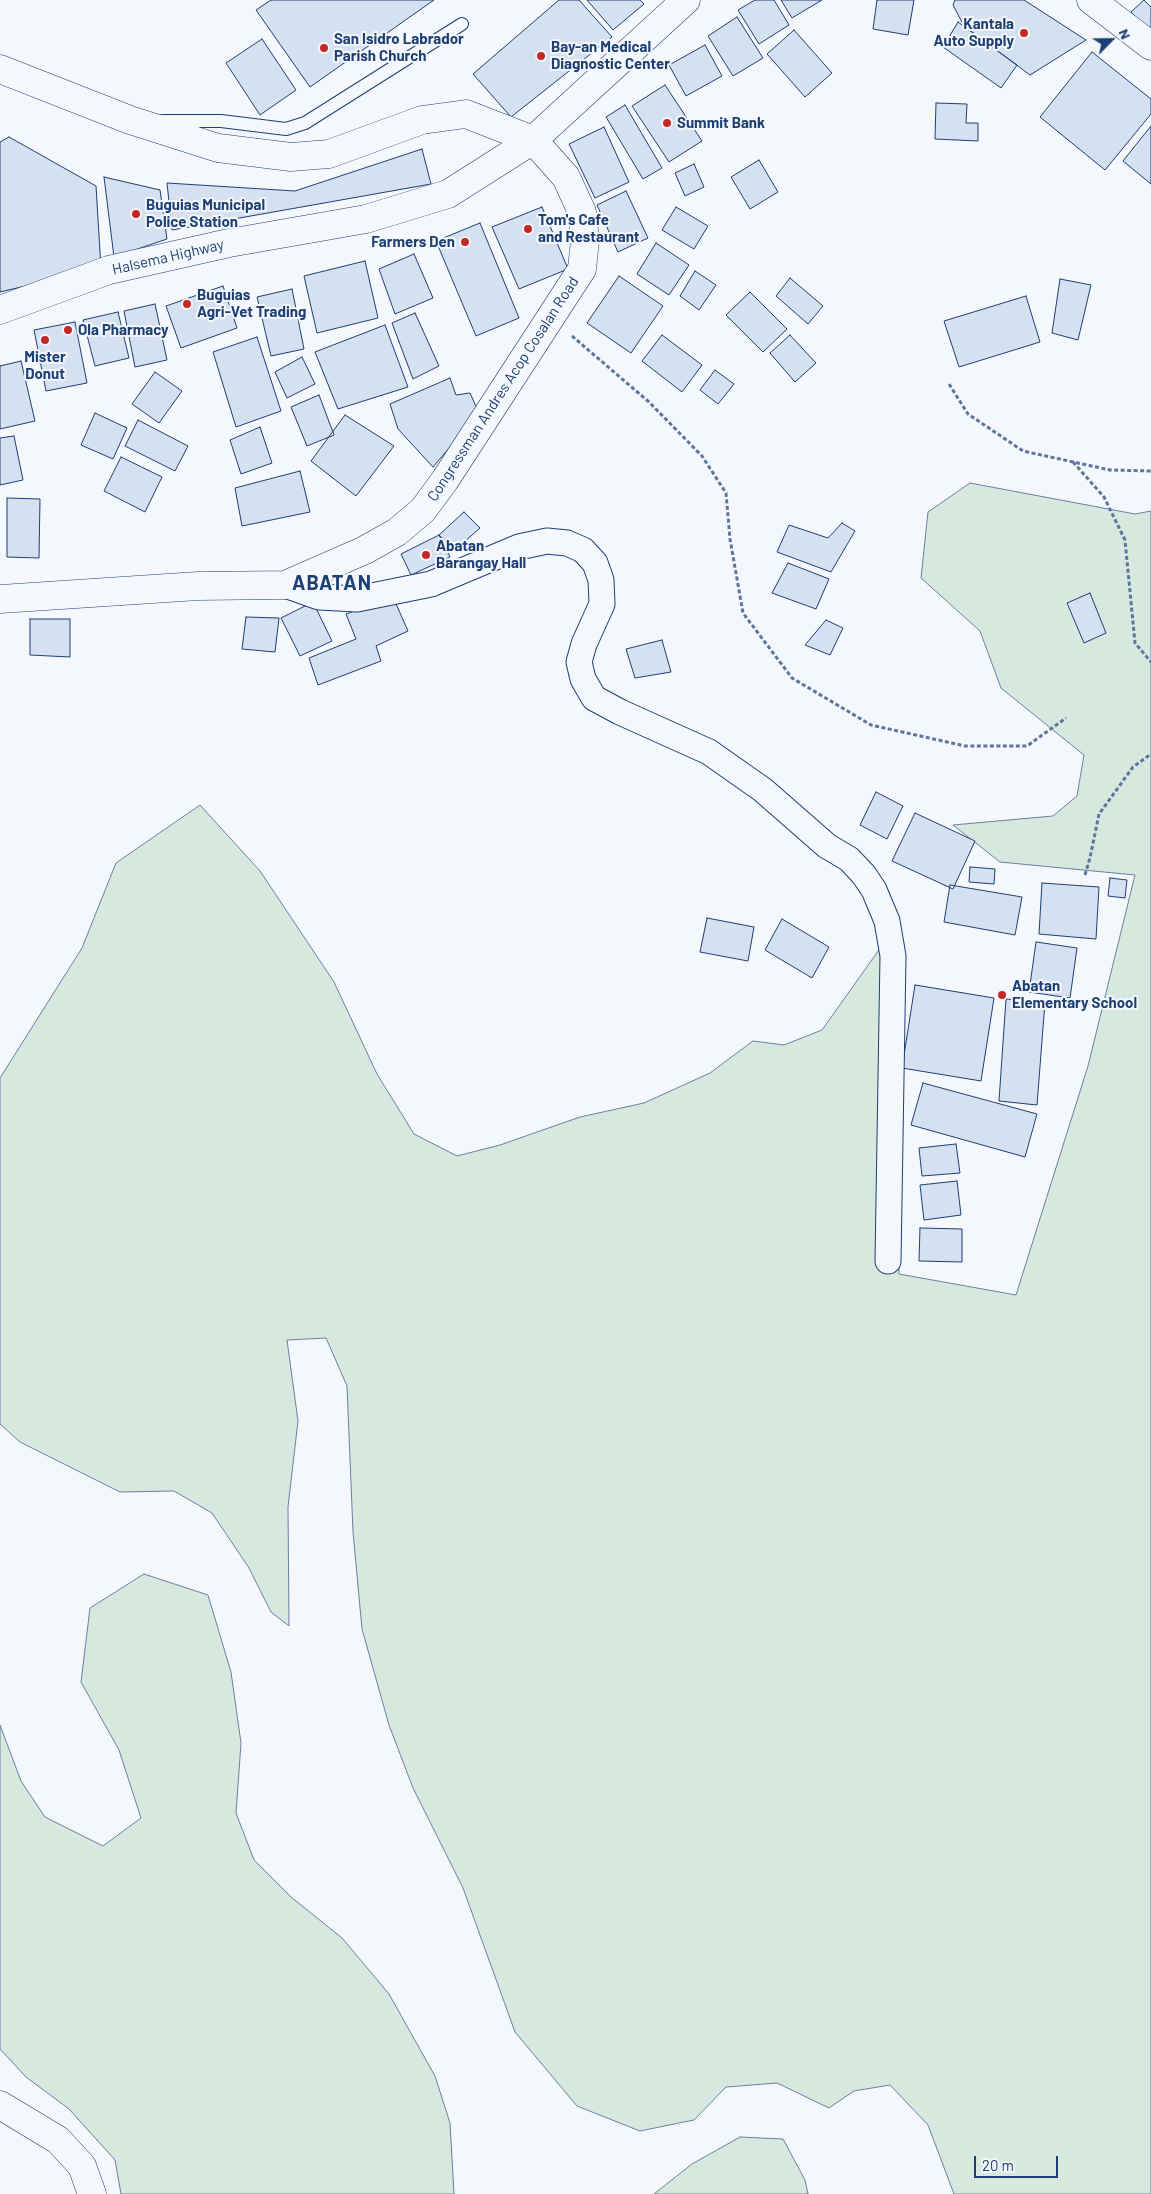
<!DOCTYPE html>
<html>
<head>
<meta charset="utf-8">
<style>
  body { margin:0 }
  #map { position:relative; width:1151px; height:2194px; overflow:hidden; background:#f4f7fb; font-family:Barlow,sans-serif }
  canvas { display:block }
  .north { position:absolute; left:1086px; top:15px; width:50px; height:50px; -webkit-text-stroke:4px #f4f7fb; paint-order:stroke; rotate:67deg; font-size:14px; font-weight:700; line-height:20px; text-align:center; color:#1d3f73 }
  .north::after { content:''; display:block; margin:auto; width:18px; height:22px; background:#1d3f73; clip-path:polygon(50% 0,100% 100%,50% 72%,0 100%) }
  .scale { position:absolute; left:974px; top:2156px; width:84px; height:22px; box-sizing:border-box; border:2px solid #1d3f73; border-top:0; padding-left:6px; font-size:15px; line-height:18px; white-space:nowrap; color:#1d3f73; -webkit-text-stroke:4px #f4f7fb; paint-order:stroke }
</style>
</head>
<body>
<div id="map">
<canvas width="1151" height="2194"></canvas>
<div class="north">N</div>
<div class="scale">20 m</div>
</div>
<script>
const g = document.querySelector('canvas').getContext('2d');
g.lineJoin = 'round';
function paint(path, color) { g.fillStyle = color; g.fill(path, 'evenodd'); }
const toPath = rows => new Path2D(rows.map(r => 'M' + r).join(''));
function stroke(path, color, width, dash) { g.strokeStyle = color; g.lineWidth = width; g.lineCap = dash ? 'butt' : 'round'; g.setLineDash(dash || []); g.stroke(path); }
function label(font, color, halo, rows, align = 'center') {
  g.font = font + ' Barlow,sans-serif'; g.lineWidth = 4; g.setLineDash([]); g.textBaseline = 'middle'; g.strokeStyle = halo; g.fillStyle = color; for (const [text, x, y, turn = 0] of rows) {
    g.save(); g.translate(x, y); g.rotate((+turn || 0) * Math.PI / 180); g.textAlign = isNaN(turn) ? turn : align; if (halo) g.strokeText(text, 0, 0); g.fillText(text, 0, 0); g.restore();
  }
}
const green = toPath([
  [970,483,1135,514,1151,511,1151,2194,954,2194,928,2125,890,2085,854,2091,829,2108,777,2083,726,2087,694,2120,640,2131,577,2106,515,2032,463,1888,413,1788,389,1725,362,1629,353,1532,347,1386,326,1338,287,1340,298,1421,288,1507,289,1626,271,1612,249,1568,212,1513,174,1491,120,1492,20,1442,0,1424,0,1078,82,948,116,863,200,805,260,871,334,982,377,1074,414,1134,457,1156,500,1145,580,1117,644,1103,710,1073,753,1041,784,1045,822,1030,898,923,899,1274,1016,1295,1088,1066,1135,875,1000,862,953,825,1053,816,1077,796,1084,755,1001,688,980,631,921,578,928,512,970,483],
  [144,1574,208,1595,231,1672,241,1743,236,1813,254,1860,291,1897,342,1938,389,1994,435,2076,450,2123,454,2194,121,2194,115,2160,69,2109,26,2077,0,2049,0,1725,21,1781,45,1817,103,1846,141,1818,119,1750,81,1682,90,1608,144,1574],
  [740,2137,783,2139,805,2180,808,2194,654,2194,692,2164,740,2137]
]);
const building = toPath([
  [271,0,434,0,310,87,256,10,271,0],
  [559,0,579,0,612,37,511,117,473,74,559,0],
  [587,0,640,0,644,4,613,30,587,0],
  [755,0,774,0,789,25,759,44,738,10,755,0],
  [781,0,822,0,792,18,781,0],
  [877,0,914,0,908,35,873,29,877,0],
  [955,0,1024,0,1086,40,1030,75,964,26,953,5,955,0],
  [1144,0,1151,7,1151,33,1131,12,1144,0],
  [737,17,763,58,733,76,708,36,737,17],
  [958,22,1017,65,1001,88,943,47,958,22],
  [794,30,832,73,805,97,767,54,794,30],
  [262,39,296,90,260,115,226,63,262,39],
  [705,45,722,76,686,96,669,65,705,45],
  [1092,52,1151,99,1151,114,1105,170,1040,117,1092,52],
  [665,85,702,141,669,162,632,106,665,85],
  [936,103,967,104,966,123,978,123,978,141,935,139,936,103],
  [625,105,662,168,643,179,606,117,625,105],
  [1151,126,1151,184,1123,161,1151,126],
  [604,127,629,182,595,198,569,144,604,127],
  [9,137,96,186,101,268,0,292,0,142,9,137],
  [422,149,431,184,172,230,167,183,295,191,422,149],
  [759,160,778,192,750,209,731,177,759,160],
  [694,164,704,187,685,196,675,173,694,164],
  [104,177,160,190,167,239,114,257,104,177],
  [626,191,648,238,618,252,597,205,626,191],
  [542,207,568,269,519,289,492,227,542,207],
  [676,207,708,226,694,249,662,230,676,207],
  [480,223,519,318,476,336,436,241,480,223],
  [656,243,689,265,669,295,637,274,656,243],
  [414,254,433,298,395,314,379,269,414,254],
  [365,261,378,318,317,333,304,276,365,261],
  [695,271,716,285,699,310,680,296,695,271],
  [619,276,663,306,631,353,587,323,619,276],
  [790,278,823,306,808,324,776,296,790,278],
  [1060,279,1091,285,1078,340,1052,333,1060,279],
  [223,286,237,328,181,348,166,306,223,286],
  [292,289,304,349,271,356,257,297,292,289],
  [750,292,787,329,763,352,726,315,750,292],
  [1026,296,1040,342,959,367,944,321,1026,296],
  [155,304,167,360,135,367,124,311,155,304],
  [118,312,129,358,95,366,83,320,118,312],
  [415,313,439,366,413,379,392,323,415,313],
  [75,322,87,383,46,391,34,330,75,322],
  [385,325,408,387,338,409,315,352,385,325],
  [662,335,702,365,682,392,642,361,662,335],
  [790,335,816,363,795,382,770,353,790,335],
  [257,337,281,411,236,427,213,352,257,337],
  [302,357,315,384,287,398,275,372,302,357],
  [21,361,35,421,0,429,0,366,21,361],
  [715,370,734,384,718,404,700,390,715,370],
  [155,372,182,391,159,423,132,404,155,372],
  [450,378,456,395,470,393,479,413,433,467,398,429,390,404,450,378],
  [319,395,334,435,307,446,291,407,319,395],
  [95,413,127,428,113,459,81,445,95,413],
  [345,415,394,446,356,496,311,461,345,415],
  [138,420,188,446,175,471,125,446,138,420],
  [260,427,272,463,241,474,230,440,260,427],
  [14,436,23,480,0,485,0,438,14,436],
  [121,457,162,477,145,512,104,491,121,457],
  [300,471,310,512,242,526,235,488,300,471],
  [7,498,40,499,39,558,7,557,7,498],
  [464,512,480,528,455,550,439,535,464,512],
  [842,523,855,531,831,572,777,552,789,525,828,538,842,523],
  [439,535,450,557,411,575,401,554,439,535],
  [788,563,829,579,816,609,772,593,788,563],
  [1090,593,1106,633,1084,643,1067,603,1090,593],
  [393,597,408,631,376,646,381,661,318,685,309,658,356,639,346,614,393,597],
  [313,602,332,641,300,656,281,618,313,602],
  [246,617,279,618,275,652,242,649,246,617],
  [30,619,70,619,70,657,30,655,30,619],
  [826,620,843,628,830,655,805,645,826,620],
  [662,640,671,672,635,678,626,649,662,640],
  [876,792,903,806,887,839,860,825,876,792],
  [915,813,975,841,953,889,892,861,915,813],
  [970,867,995,869,994,884,969,882,970,867],
  [1110,878,1127,880,1125,898,1108,896,1110,878],
  [1042,883,1099,887,1096,939,1039,934,1042,883],
  [950,885,1022,897,1015,935,944,922,950,885],
  [707,918,754,927,748,961,700,952,707,918],
  [782,919,829,947,812,978,765,950,782,919],
  [1036,942,1077,948,1070,998,1029,992,1036,942],
  [915,985,994,998,981,1081,902,1068,915,985],
  [1006,999,1045,1002,1037,1105,999,1101,1006,999],
  [923,1083,1037,1114,1025,1157,911,1125,923,1083],
  [956,1144,960,1173,922,1176,919,1148,956,1144],
  [957,1181,961,1215,924,1220,920,1185,957,1181],
  [920,1228,962,1229,962,1262,919,1261,920,1228]
]);
const path = toPath([
  [572,336,649,402,702,456,726,493,730,539,743,613,792,678,871,725,965,746,1027,746,1066,718],
  [949,384,968,414,1023,451,1110,470,1151,471],
  [1073,462,1104,497,1125,540,1135,643,1151,662],
  [1085,875,1090,858,1099,814,1133,767,1151,754]
]);
const lane = toPath([
  [163,121,221,121,286,129,305,123,462,24]
]);
const street = toPath([
  [285,585,319,597,357,599,431,584,519,547,547,541,567,543,583,550,595,563,601,580,602,604,584,644,579,662,583,679,594,698,620,712,709,752,763,790,827,846,849,859,864,875,874,890,887,921,893,956,888,1261]
]);
const primary = toPath([
  [0,69,130,120,218,148,291,157,329,154,422,120,466,114,533,140,566,177,582,212,585,240,582,269,445,480,423,510,397,532,365,550,285,585,198,586,0,599],
  [0,2105,58,2140,82,2166,92,2194]
]);
const highway = toPath([
  [1091,0,1151,46],
  [0,310,109,270,229,243,366,219,448,194,533,140,686,0]
]);
const markers = [
  [1024,33,5,"#c62828"],
  [324,48,5,"#c62828"],
  [541,56,5,"#c62828"],
  [667,123,5,"#c62828"],
  [136,214,5,"#c62828"],
  [528,229,5,"#c62828"],
  [465,242,5,"#c62828"],
  [187,304,5,"#c62828"],
  [68,330,5,"#c62828"],
  [45,340,5,"#c62828"],
  [426,555,5,"#c62828"],
  [1002,995,5,"#c62828"]
];
const poiNames = [
  ["Kantala",1014,24,"right"],
  ["Auto Supply",1014,41,"right"],
  ["San Isidro Labrador",334,39],
  ["Parish Church",334,56],
  ["Bay-an Medical",551,47],
  ["Diagnostic Center",551,64],
  ["Summit Bank",677,123],
  ["Buguias Municipal",146,205],
  ["Police Station",146,222],
  ["Tom's Cafe",538,220],
  ["and Restaurant",538,237],
  ["Farmers Den",455,242,"right"],
  ["Buguias",197,295],
  ["Agri-Vet Trading",197,312],
  ["Ola Pharmacy",78,330],
  ["Mister",45,357,"center"],
  ["Donut",45,374,"center"],
  ["Abatan",436,546],
  ["Barangay Hall",436,563],
  ["Abatan",1012,986],
  ["Elementary School",1012,1003]
];
const streetNames = [
  ["Halsema Highway",168,257,-13],
  ["Congressman Andres Acop Cosalan Road",503,389,-57]
];
const districtNames = [
  ["ABATAN",332,583]
];
paint(green, '#d7e8df');
stroke(green, '#687fa3', 1);
paint(building, '#d5e0f0');
stroke(building, '#1d3f73', 1);
stroke(lane, '#1d3f73', 14);
stroke(street, '#1d3f73', 27);
stroke(primary, '#1d3f73', 29);
stroke(highway, '#1d3f73', 29);
stroke(path, '#5e769c', 3, [4, 2.5]);
stroke(lane, '#f4f7fb', 12);
stroke(street, '#f4f7fb', 25);
stroke(primary, '#f4f7fb', 28);
stroke(highway, '#f4f7fb', 28);
for (const [x, y, r, color] of markers) { const dot = new Path2D(); dot.arc(x, y, r, 0, 2 * Math.PI); g.fillStyle = color; g.fill(dot); stroke(dot, '#f4f7fb', 2); }
label('bold 15px', '#1d3f73', '#f4f7fb', poiNames, 'left');
label('15px', '#1d3f73', '#f4f7fb', streetNames);
g.letterSpacing = '1px';
label('bold 20px', '#1d3f73', '#f4f7fb', districtNames);
g.letterSpacing = '0px';
</script>
</body>
</html>
